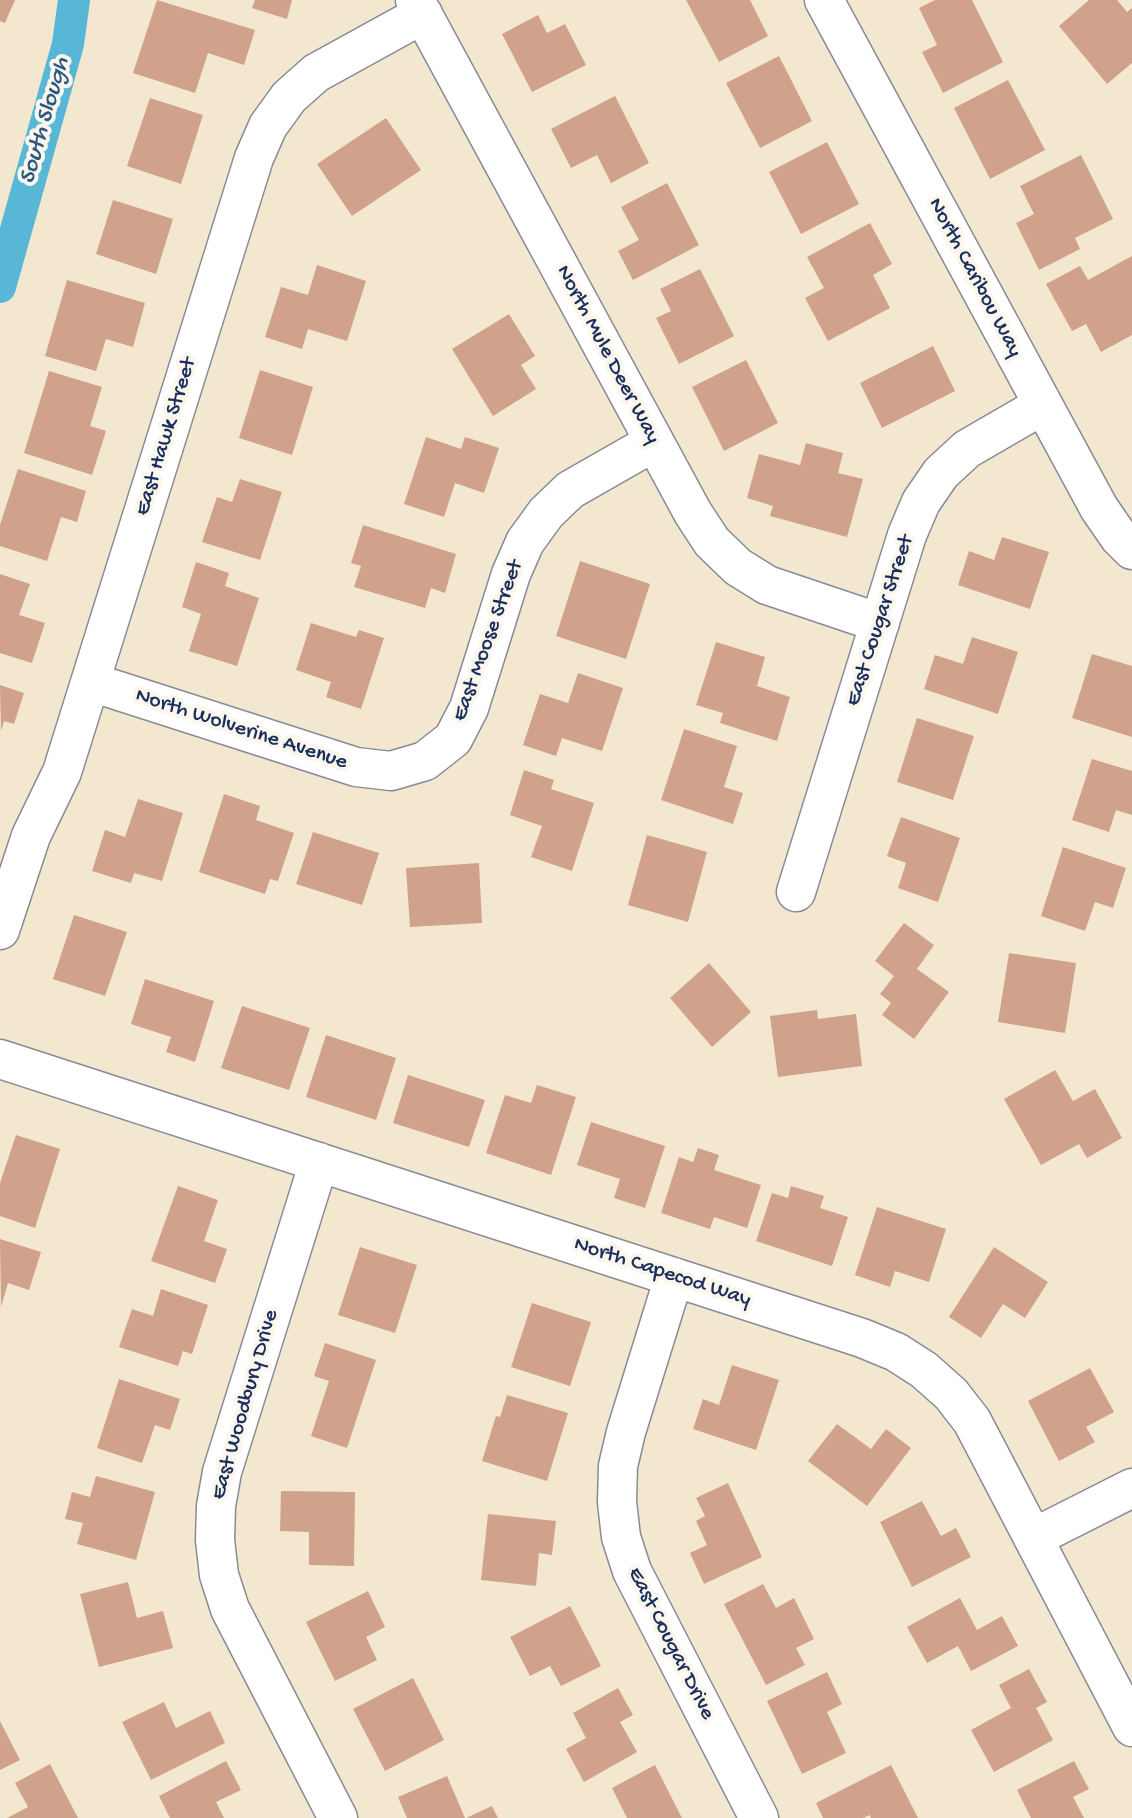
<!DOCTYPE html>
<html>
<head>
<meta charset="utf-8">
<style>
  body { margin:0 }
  canvas { display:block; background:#f3e7cf }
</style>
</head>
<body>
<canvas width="1132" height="1818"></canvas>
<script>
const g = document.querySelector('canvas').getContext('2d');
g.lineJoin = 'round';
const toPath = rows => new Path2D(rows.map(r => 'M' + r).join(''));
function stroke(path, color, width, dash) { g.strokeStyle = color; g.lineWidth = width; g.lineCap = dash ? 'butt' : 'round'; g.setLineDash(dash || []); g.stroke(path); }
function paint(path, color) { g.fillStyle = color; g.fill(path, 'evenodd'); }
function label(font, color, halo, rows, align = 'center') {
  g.font = font + ' "Gochi Hand",sans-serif'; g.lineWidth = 8; g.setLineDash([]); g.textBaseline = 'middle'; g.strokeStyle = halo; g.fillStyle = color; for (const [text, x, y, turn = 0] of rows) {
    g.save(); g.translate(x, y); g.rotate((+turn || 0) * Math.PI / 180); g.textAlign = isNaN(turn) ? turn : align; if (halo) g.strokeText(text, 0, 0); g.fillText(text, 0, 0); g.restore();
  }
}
const canal = toPath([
  [0,287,68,44,74,0]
]);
const building = toPath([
  [0,0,15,0,5,23,0,21],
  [157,0,255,30,244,65,208,53,195,93,133,73],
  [255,0,292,0,287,19,252,8],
  [686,0,750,0,768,36,719,62],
  [935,0,972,0,1003,62,943,93,922,52,937,45,919,8],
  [1089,0,1117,0,1127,12,1132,8,1132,63,1107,84,1059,26],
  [538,15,547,33,565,24,586,65,532,92,502,34],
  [779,56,812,121,760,148,726,83],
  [1008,80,1045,150,990,179,954,108],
  [615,96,649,163,611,183,597,155,571,168,551,129],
  [150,98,203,115,181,184,127,166],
  [386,118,421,170,352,216,317,164],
  [827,142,859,204,801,234,769,172],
  [1081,155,1113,219,1075,238,1080,249,1039,270,1016,223,1034,214,1020,186],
  [667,183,699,245,633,280,618,251,639,240,621,207],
  [113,200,173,219,156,274,96,254],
  [870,223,892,264,873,275,890,308,828,341,805,298,824,288,807,257],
  [1132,256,1132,335,1101,352,1086,324,1072,331,1046,284,1080,266,1088,280],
  [317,265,366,281,347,341,308,329,302,349,265,337,281,287,308,295],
  [700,269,734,336,679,364,656,318,671,311,660,289],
  [67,280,145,303,133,347,106,339,96,371,45,356],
  [509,314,535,356,521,365,536,389,493,416,452,349],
  [933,346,955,391,882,428,860,383],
  [746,360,778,423,724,451,692,387],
  [260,370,313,387,292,455,239,438],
  [49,371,102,387,90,426,106,431,92,475,24,453],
  [426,437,461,449,465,437,499,448,484,493,455,483,444,517,404,504],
  [806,443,843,453,838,473,863,479,847,537,770,516,773,506,747,498,759,454,800,465],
  [18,469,86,491,77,522,61,517,47,561,0,546,0,525],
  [240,479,282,492,260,560,202,542,217,497,232,502],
  [363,525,456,554,445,593,431,588,425,608,354,587,361,566,351,563],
  [1002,537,1049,552,1030,609,958,585,969,551,994,560],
  [580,561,650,584,626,659,556,636],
  [196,562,229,573,225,586,259,598,237,666,189,651,201,614,182,607],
  [0,574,30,584,19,615,45,623,32,663,0,653],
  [311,623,356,637,359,630,384,638,361,709,326,697,331,682,296,670],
  [972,637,1018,652,998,714,924,689,935,655,963,664],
  [716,642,765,657,757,686,790,697,777,741,720,723,723,713,696,705],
  [1092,654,1132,666,1132,737,1072,718],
  [578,673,623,688,602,751,562,738,556,756,523,745,540,694,568,703],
  [0,685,24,693,14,724,4,721,1,731],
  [917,718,974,736,953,800,897,782],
  [684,729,737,746,724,787,743,793,733,824,661,800],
  [1092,759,1132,771,1132,815,1116,810,1109,832,1072,820],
  [524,770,554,780,551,789,594,803,572,871,531,857,542,826,510,815],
  [224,794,260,806,256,820,294,833,278,881,270,879,265,894,199,872],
  [138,799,183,813,162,881,134,873,131,883,92,871,105,830,125,837],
  [901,817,960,838,938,902,898,888,906,863,887,856],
  [313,832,379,853,362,905,296,884],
  [647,835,707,852,688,922,628,905],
  [1063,847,1126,868,1113,908,1095,902,1085,931,1041,916],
  [479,863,482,923,410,927,406,868],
  [74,915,127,932,105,996,53,979],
  [904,923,934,945,917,969,949,992,914,1039,882,1015,891,1003,880,994,894,976,875,961],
  [1009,953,1076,963,1065,1033,998,1022],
  [709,963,751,1012,712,1047,670,998],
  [145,979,214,1001,195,1062,166,1052,171,1037,131,1024],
  [242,1006,310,1028,289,1090,221,1068],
  [817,1010,818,1019,856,1014,862,1066,778,1077,770,1016],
  [326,1035,396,1058,376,1120,306,1097],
  [1055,1070,1073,1101,1095,1089,1122,1138,1087,1158,1079,1144,1041,1165,1004,1099],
  [408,1075,485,1100,469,1147,393,1123],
  [537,1085,576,1097,551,1175,486,1153,505,1095,531,1103],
  [591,1122,665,1146,645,1208,614,1198,620,1179,577,1165],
  [16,1135,60,1149,35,1228,0,1216,0,1183],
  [698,1148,719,1155,714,1170,761,1185,747,1228,714,1217,710,1229,661,1213,679,1157,693,1162],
  [178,1186,218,1200,204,1241,227,1249,215,1283,151,1261],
  [791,1186,824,1196,820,1208,848,1217,832,1266,756,1241,772,1193,788,1198],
  [877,1207,946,1229,929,1282,895,1271,890,1287,855,1275],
  [0,1239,41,1252,29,1290,8,1283,1,1307],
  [360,1247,417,1265,395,1333,338,1315],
  [994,1247,1048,1282,1025,1318,1003,1304,981,1338,949,1317],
  [161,1289,208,1305,192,1354,183,1351,178,1366,119,1347,132,1309,153,1316],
  [532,1303,591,1322,570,1386,511,1367],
  [325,1343,376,1360,347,1448,311,1436,329,1381,314,1376],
  [732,1365,779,1380,756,1450,693,1429,703,1399,719,1405],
  [1090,1368,1114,1412,1086,1427,1095,1442,1059,1461,1028,1401],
  [119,1379,180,1399,170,1430,155,1425,142,1463,97,1448],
  [507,1395,568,1413,547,1481,482,1461,496,1416,500,1417],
  [837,1424,871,1449,886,1429,911,1448,867,1506,808,1461],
  [96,1476,155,1492,136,1560,77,1544,83,1523,65,1519,72,1492,90,1497],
  [728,1483,762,1557,704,1584,690,1553,707,1545,696,1521,705,1516,696,1498],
  [281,1491,355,1492,354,1566,309,1565,309,1532,280,1531],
  [922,1501,941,1536,956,1528,971,1557,912,1587,880,1522],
  [488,1514,556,1521,552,1555,539,1553,536,1586,481,1580],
  [128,1582,137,1618,163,1611,173,1648,99,1667,80,1594],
  [763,1584,776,1608,794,1598,814,1639,796,1648,805,1665,766,1685,724,1604],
  [368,1591,385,1627,366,1637,377,1660,335,1681,306,1622],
  [960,1598,977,1630,1002,1616,1018,1646,971,1671,958,1646,927,1663,907,1627],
  [570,1606,601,1666,561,1686,550,1666,530,1676,510,1637],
  [1029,1669,1047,1702,1036,1708,1053,1740,994,1772,971,1730,1011,1708,999,1685],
  [827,1672,842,1704,827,1712,846,1753,802,1774,767,1701],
  [413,1678,444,1740,385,1771,353,1709],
  [618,1688,633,1715,620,1722,637,1752,584,1782,566,1749,586,1738,573,1713],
  [164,1702,176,1728,210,1711,225,1743,151,1780,122,1722],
  [0,1721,20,1760,0,1770],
  [226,1761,241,1790,216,1802,224,1818,170,1818,159,1796],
  [1074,1761,1089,1789,1073,1797,1084,1818,1031,1818,1017,1790],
  [50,1764,78,1818,7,1818,28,1807,15,1783],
  [655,1765,682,1818,627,1818,612,1788],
  [891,1765,918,1818,871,1818,870,1815,863,1818,823,1818,816,1803],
  [447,1776,465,1818,407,1818,398,1797],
  [492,1806,498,1818,466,1818]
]);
const minor = toPath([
  [415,0,693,513,712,542,738,567,767,585,880,623],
  [824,0,1099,508,1119,537,1132,550],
  [91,682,356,767,391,771,425,761,453,739,469,708,511,574,525,542,546,513,570,490,654,442],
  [796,892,907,535,921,502,941,473,967,449,1043,405],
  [0,930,31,836,62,772,254,158,268,126,289,97,316,73,423,14],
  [0,1059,862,1338,896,1352,924,1370,951,1394,972,1421,1132,1727],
  [319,1162,222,1472,216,1506,215,1540,219,1575,230,1609,338,1818],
  [674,1277,626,1432,618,1466,617,1502,621,1537,632,1571,759,1818],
  [1033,1538,1132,1488]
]);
const streetNames = [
  ["North Caribou Way",974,278,62],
  ["North Mule Deer Way",607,355,62],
  ["East Hawk Street",167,437,-73],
  ["East Cougar Street",881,621,-72],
  ["East Moose Street",489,641,-70],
  ["North Wolverine Avenue",241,730,18],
  ["North Capecod Way",662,1273,18],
  ["East Woodbury Drive",246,1405,-74],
  ["East Cougar Drive",670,1644,63]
];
const waterNames = [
  ["South Slough",46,121,-74]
];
stroke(canal, '#58b6d7', 32);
paint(building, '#d0a28c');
stroke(minor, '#878b96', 41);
stroke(minor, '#fff', 38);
label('22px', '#1b2f5e', '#fbf7ec', streetNames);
label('italic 24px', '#2d5882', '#fbf7ec', waterNames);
</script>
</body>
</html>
